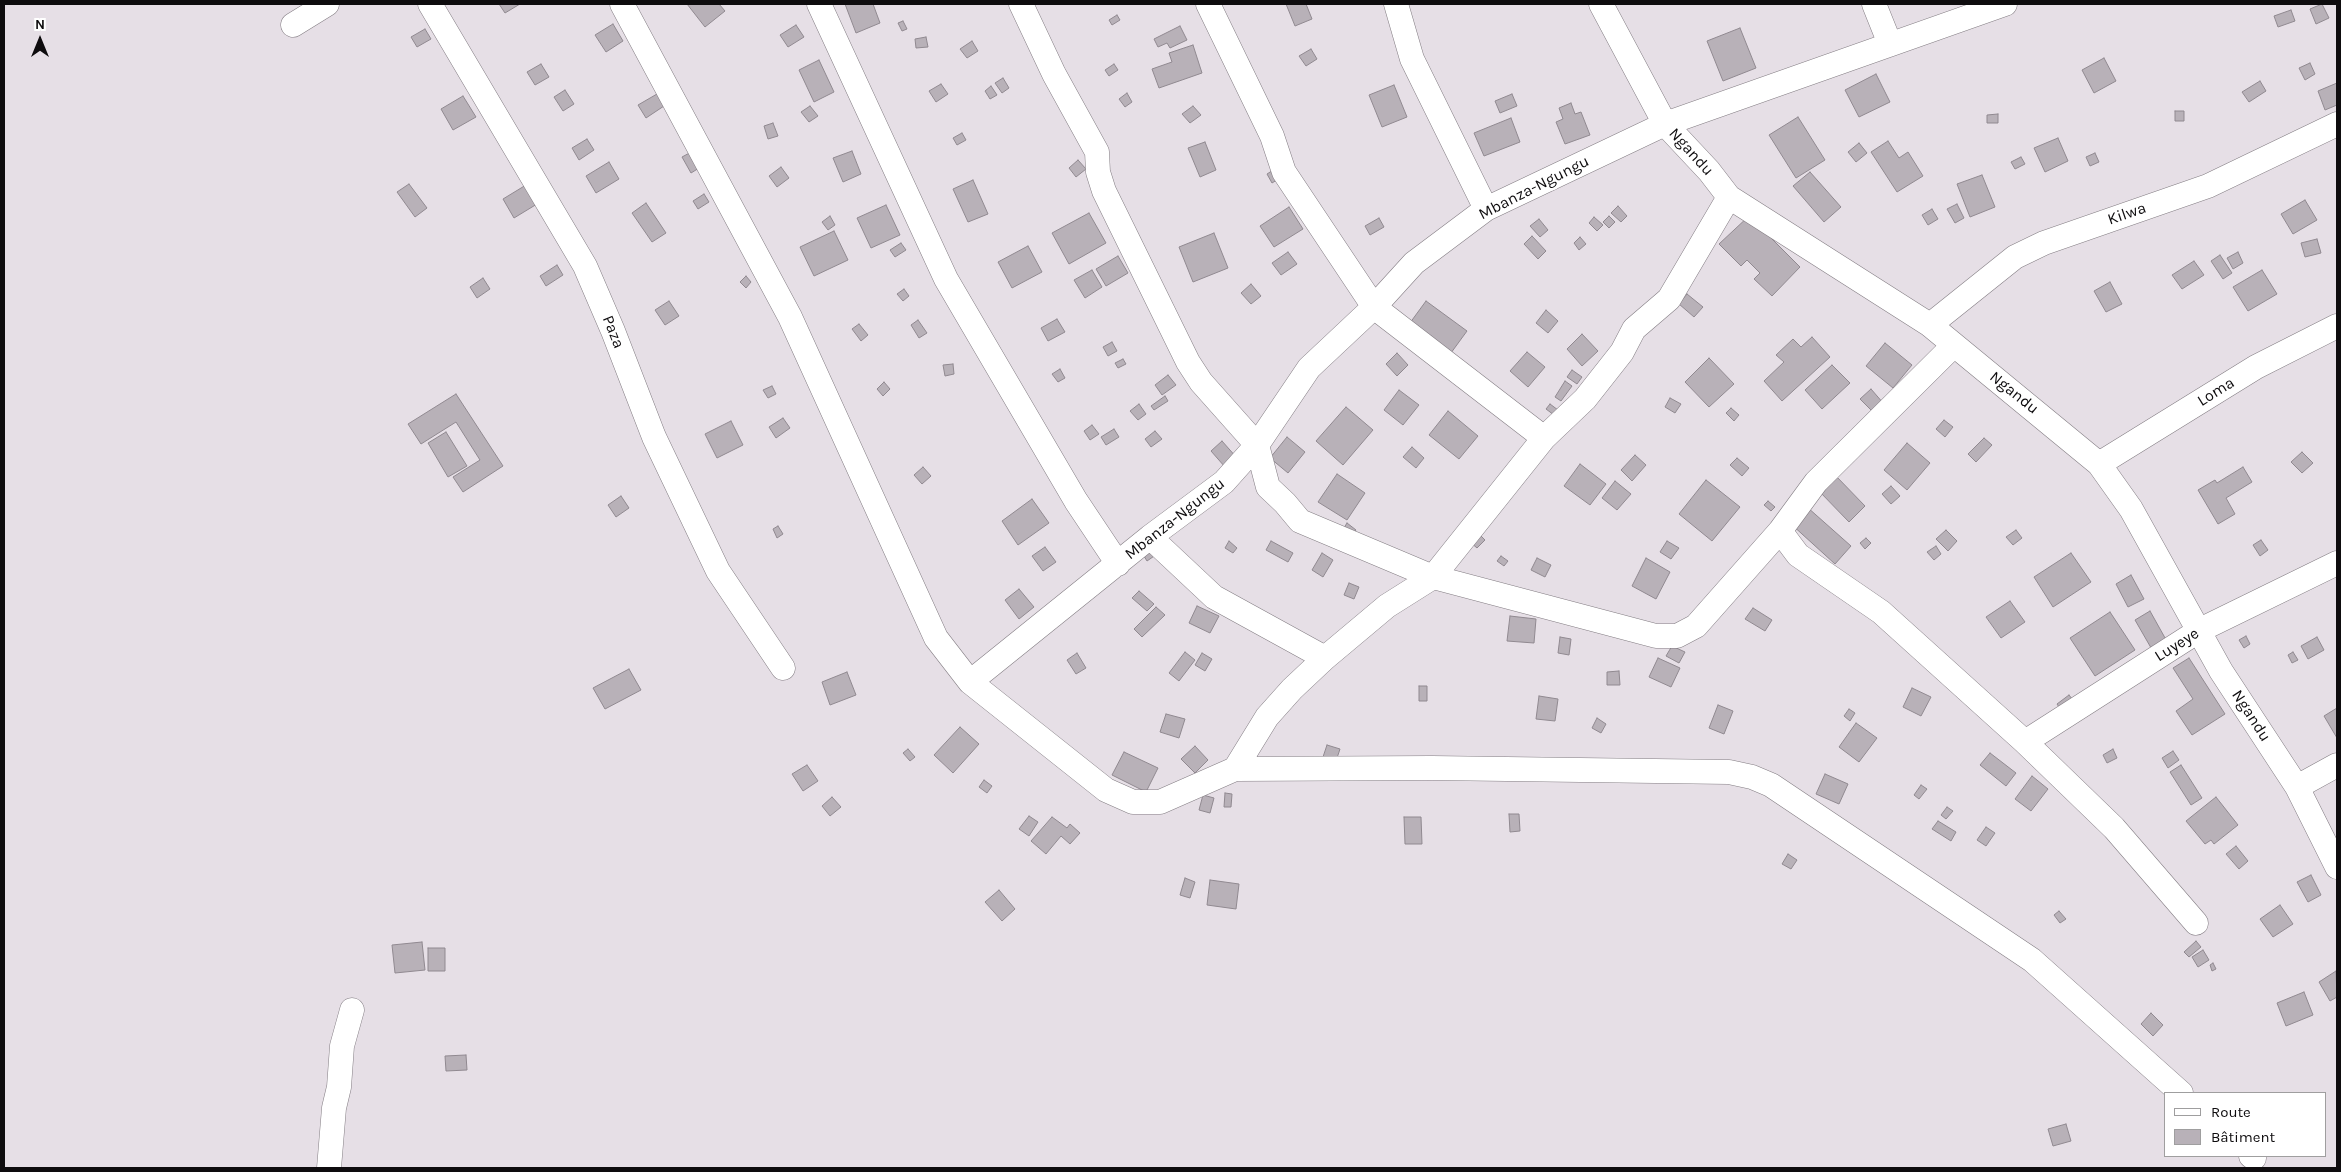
<!DOCTYPE html>
<html>
<head>
<meta charset="utf-8">
<style>
  body { margin:0 }
  #map { position:relative; width:2341px; height:1172px; overflow:hidden; background:#e6dfe6; font-family:Karla,sans-serif }
  canvas { display:block }
  .frame { position:absolute; inset:0; border:5px solid #0e0c0e; pointer-events:none }
  .legend { position:absolute; left:2164px; top:1092px; width:162px; height:65px; box-sizing:border-box; background:#fff; border:1px solid #9f9e9f; margin:0; padding:6px 9px; list-style:none; font-size:15px; color:#0e0c0e }
  .legend li { display:flex; align-items:center; gap:10px; height:25px }
  .legend b { width:25px; border:1px solid #9f9e9f }
  .north { position:absolute; left:15px; top:15px; width:50px; height:50px; -webkit-text-stroke:4px #fff; paint-order:stroke; rotate:0deg; font-size:14px; font-weight:700; line-height:20px; text-align:center; color:#0e0c0e }
  .north::after { content:''; display:block; margin:auto; width:18px; height:22px; background:#0e0c0e; clip-path:polygon(50% 0,100% 100%,50% 72%,0 100%) }
</style>
</head>
<body>
<div id="map">
<canvas width="2341" height="1172"></canvas>
<div class="frame"></div>
<ul class="legend">
<li><b style="height:6px;background:#fff"></b>Route</li>
<li><b style="height:14px;background:#b8b1b8"></b>Bâtiment</li>
</ul>
<div class="north">N</div>
</div>
<script>
const g = document.querySelector('canvas').getContext('2d');
g.lineJoin = 'round';
function paint(path, color) { g.fillStyle = color; g.fill(path, 'evenodd'); }
const toPath = rows => new Path2D(rows.map(r => 'M' + r).join(''));
function stroke(path, color, width, dash) { g.strokeStyle = color; g.lineWidth = width; g.lineCap = dash ? 'butt' : 'round'; g.setLineDash(dash || []); g.stroke(path); }
function label(font, color, halo, rows, align = 'center') {
  g.font = font + ' Karla,sans-serif'; g.lineWidth = 5; g.setLineDash([]); g.textBaseline = 'middle'; g.strokeStyle = halo; g.fillStyle = color; for (const [text, x, y, turn = 0] of rows) {
    g.save(); g.translate(x, y); g.rotate((+turn || 0) * Math.PI / 180); g.textAlign = isNaN(turn) ? turn : align; if (halo) g.strokeText(text, 0, 0); g.fillText(text, 0, 0); g.restore();
  }
}
const building = toPath([
  [499,4,520,4,505,13,499,4],
  [687,4,719,4,725,11,705,27,687,4],
  [845,4,873,4,880,23,856,33,845,4],
  [1286,4,1306,4,1312,19,1295,26,1286,4],
  [2322,4,2329,18,2316,24,2310,9,2322,4],
  [2291,10,2295,21,2278,27,2274,16,2291,10],
  [1117,15,1120,20,1112,25,1109,20,1117,15],
  [903,21,907,29,902,31,898,23,903,21],
  [613,24,623,41,606,52,595,35,613,24],
  [796,25,804,37,788,47,780,35,796,25],
  [1180,26,1187,40,1170,48,1167,43,1158,47,1154,39,1180,26],
  [1740,28,1756,68,1723,81,1707,41,1740,28],
  [425,29,431,39,417,47,411,37,425,29],
  [926,37,928,47,916,48,915,39,926,37],
  [972,41,978,51,967,58,960,49,972,41],
  [1193,45,1202,73,1159,88,1152,69,1172,62,1169,53,1193,45],
  [1311,49,1317,59,1306,66,1299,56,1311,49],
  [2104,58,2116,81,2094,93,2082,70,2104,58],
  [819,60,834,92,814,102,799,70,819,60],
  [2310,63,2315,74,2305,80,2299,68,2310,63],
  [541,64,549,77,535,85,527,72,541,64],
  [1114,64,1118,70,1109,76,1105,70,1114,64],
  [1876,74,1890,102,1859,117,1845,90,1876,74],
  [1003,78,1009,88,1002,93,995,83,1003,78],
  [2260,81,2266,91,2249,102,2242,92,2260,81],
  [2337,83,2337,105,2325,110,2318,91,2337,83],
  [941,84,948,94,936,102,929,91,941,84],
  [1394,85,1407,117,1382,127,1369,95,1394,85],
  [991,86,997,95,990,99,985,91,991,86],
  [565,90,574,104,563,111,554,97,565,90],
  [1127,93,1132,102,1125,107,1119,99,1127,93],
  [657,94,664,106,646,118,638,105,657,94],
  [1512,94,1517,106,1500,113,1495,101,1512,94],
  [463,96,476,117,453,130,441,109,463,96],
  [1571,103,1575,114,1581,112,1590,135,1565,144,1556,122,1563,119,1559,108,1571,103],
  [810,106,818,116,809,122,801,112,810,106],
  [1193,106,1201,115,1190,123,1182,114,1193,106],
  [2175,111,2184,111,2184,121,2175,121,2175,111],
  [1998,114,1998,123,1987,123,1987,115,1998,114],
  [1798,117,1825,160,1796,178,1769,135,1798,117],
  [1511,118,1520,142,1484,156,1474,133,1511,118],
  [773,123,778,136,768,139,764,126,773,123],
  [962,133,966,140,957,145,953,138,962,133],
  [2058,138,2068,161,2045,172,2034,148,2058,138],
  [587,139,594,150,579,160,572,148,587,139],
  [1888,141,1899,158,1908,152,1923,176,1897,192,1871,152,1888,141],
  [1205,142,1216,170,1200,177,1188,148,1205,142],
  [1859,143,1867,153,1856,162,1848,152,1859,143],
  [695,150,704,165,691,173,682,157,695,150],
  [852,151,861,174,843,182,833,158,852,151],
  [2095,153,2099,162,2090,166,2086,157,2095,153],
  [2021,157,2025,164,2015,169,2011,162,2021,157],
  [1078,160,1086,169,1076,177,1069,168,1078,160],
  [609,162,619,179,596,193,586,176,609,162],
  [781,167,789,178,777,187,769,176,781,167],
  [1275,169,1280,178,1272,183,1267,174,1275,169],
  [1810,172,1841,207,1824,222,1793,186,1810,172],
  [1982,175,1995,207,1970,217,1957,184,1982,175],
  [973,180,988,214,968,222,953,189,973,180],
  [409,184,427,208,415,217,397,192,409,184],
  [526,185,537,204,514,218,503,199,526,185],
  [704,194,709,202,698,209,693,201,704,194],
  [2305,200,2317,220,2293,234,2281,214,2305,200],
  [646,203,666,233,652,242,632,213,646,203],
  [1957,204,1964,218,1955,223,1947,209,1957,204],
  [886,205,900,235,871,248,857,218,886,205],
  [1618,206,1627,216,1621,222,1611,213,1618,206],
  [1289,207,1303,229,1274,247,1260,226,1289,207],
  [1932,209,1938,219,1928,225,1922,215,1932,209],
  [1089,213,1106,243,1069,264,1052,233,1089,213],
  [830,216,835,225,828,230,822,222,830,216],
  [1609,216,1615,222,1609,228,1603,222,1609,216],
  [1749,216,1800,267,1772,296,1754,279,1760,273,1747,260,1741,266,1719,244,1749,216],
  [1594,217,1603,225,1597,231,1589,223,1594,217],
  [1379,218,1384,227,1370,235,1365,226,1379,218],
  [1539,219,1548,230,1540,237,1530,226,1539,219],
  [834,231,848,260,814,276,800,247,834,231],
  [1214,233,1228,268,1193,282,1179,247,1214,233],
  [1532,236,1546,251,1538,259,1524,244,1532,236],
  [1580,237,1586,244,1579,250,1574,243,1580,237],
  [2317,239,2321,253,2305,257,2301,243,2317,239],
  [901,243,906,250,895,257,890,250,901,243],
  [1028,246,1042,272,1012,288,998,262,1028,246],
  [1288,252,1297,264,1281,275,1272,263,1288,252],
  [2238,252,2243,263,2233,269,2227,258,2238,252],
  [2220,255,2232,273,2223,279,2211,261,2220,255],
  [1118,256,1128,273,1106,286,1096,269,1118,256],
  [2194,261,2204,275,2182,289,2172,275,2194,261],
  [557,265,563,275,546,286,540,276,557,265],
  [1092,270,1102,287,1085,298,1074,280,1092,270],
  [2262,270,2277,294,2248,311,2233,287,2262,270],
  [746,276,751,282,746,288,740,282,746,276],
  [483,278,490,289,477,298,470,287,483,278],
  [2110,282,2122,304,2106,312,2094,291,2110,282],
  [1251,284,1261,296,1251,304,1241,293,1251,284],
  [904,289,909,296,903,301,897,294,904,289],
  [1687,294,1703,307,1694,317,1679,304,1687,294],
  [669,301,679,316,665,325,655,310,669,301],
  [1426,301,1467,331,1448,357,1407,327,1426,301],
  [1546,310,1558,321,1548,333,1536,323,1546,310],
  [1057,319,1065,332,1048,341,1041,328,1057,319],
  [918,320,927,333,919,338,911,325,918,320],
  [859,324,868,335,861,341,852,329,859,324],
  [1582,334,1598,351,1582,366,1567,349,1582,334],
  [1812,337,1830,357,1782,401,1764,381,1784,362,1776,355,1793,339,1801,347,1812,337],
  [1112,342,1117,351,1108,356,1103,347,1112,342],
  [1885,343,1912,365,1893,388,1866,366,1885,343],
  [1527,352,1545,367,1528,387,1510,371,1527,352],
  [1397,353,1408,365,1397,376,1386,364,1397,353],
  [1709,358,1734,384,1709,407,1685,382,1709,358],
  [1123,359,1126,364,1118,368,1115,363,1123,359],
  [953,364,954,374,945,376,943,365,953,364],
  [1832,365,1850,383,1822,409,1805,390,1832,365],
  [1060,369,1065,378,1058,382,1052,374,1060,369],
  [1572,370,1582,377,1577,384,1567,377,1572,370],
  [1168,375,1176,385,1162,395,1155,385,1168,375],
  [1565,381,1572,386,1561,401,1555,397,1565,381],
  [884,382,890,389,883,396,877,389,884,382],
  [772,386,776,394,768,398,763,390,772,386],
  [1871,389,1884,404,1874,413,1860,399,1871,389],
  [1399,390,1419,405,1403,425,1384,410,1399,390],
  [456,394,503,466,463,492,453,477,480,460,456,422,421,444,408,424,456,394],
  [1165,396,1168,401,1154,410,1151,406,1165,396],
  [1670,398,1681,404,1675,413,1665,407,1670,398],
  [1139,404,1146,414,1138,420,1130,411,1139,404],
  [1550,404,1558,410,1554,415,1546,409,1550,404],
  [1346,407,1373,430,1343,465,1316,441,1346,407],
  [1731,408,1739,415,1734,421,1726,413,1731,408],
  [1448,411,1478,436,1459,459,1429,435,1448,411],
  [783,418,790,428,776,438,769,427,783,418],
  [1944,420,1953,427,1945,437,1936,429,1944,420],
  [731,421,743,445,717,458,705,434,731,421],
  [1092,425,1099,434,1090,440,1084,431,1092,425],
  [1114,429,1119,437,1106,445,1101,437,1114,429],
  [1155,431,1162,439,1151,447,1145,439,1155,431],
  [446,432,467,466,448,477,428,443,446,432],
  [1287,437,1305,452,1288,473,1270,458,1287,437],
  [1984,438,1992,445,1976,462,1968,454,1984,438],
  [1222,441,1237,458,1225,467,1211,451,1222,441],
  [1907,443,1930,463,1907,490,1884,470,1907,443],
  [1412,447,1424,458,1416,468,1403,457,1412,447],
  [2302,452,2313,463,2302,473,2291,462,2302,452],
  [1635,455,1646,465,1632,481,1621,470,1635,455],
  [1737,458,1749,468,1742,476,1730,465,1737,458],
  [1580,464,1606,484,1590,505,1564,486,1580,464],
  [923,467,931,476,922,484,914,475,923,467],
  [2243,467,2252,482,2226,498,2235,514,2218,524,2198,490,2215,480,2217,483,2243,467],
  [1337,474,1365,493,1347,520,1318,502,1337,474],
  [1835,475,1865,506,1849,522,1819,491,1835,475],
  [1706,480,1740,507,1712,541,1679,514,1706,480],
  [1615,481,1631,494,1617,510,1602,498,1615,481],
  [1891,486,1900,496,1891,504,1882,494,1891,486],
  [621,496,629,508,616,517,608,505,621,496],
  [1032,499,1049,523,1018,545,1002,521,1032,499],
  [1768,501,1775,507,1771,511,1764,505,1768,501],
  [1807,507,1851,546,1835,564,1791,524,1807,507],
  [1347,523,1356,530,1350,538,1342,531,1347,523],
  [778,526,783,534,777,538,773,529,778,526],
  [1946,530,1957,541,1948,551,1936,539,1946,530],
  [2016,530,2022,538,2013,545,2006,537,2016,530],
  [1478,533,1485,540,1477,548,1470,542,1478,533],
  [1866,538,1871,543,1865,549,1860,543,1866,538],
  [2261,540,2268,550,2260,556,2253,545,2261,540],
  [1229,541,1237,548,1233,553,1225,548,1229,541],
  [1271,541,1293,553,1288,562,1266,550,1271,541],
  [1667,541,1679,548,1671,559,1660,552,1667,541],
  [1936,546,1941,554,1934,560,1927,552,1936,546],
  [1045,547,1056,562,1043,571,1032,556,1045,547],
  [1139,548,1160,552,1147,561,1139,548],
  [1322,553,1333,560,1323,577,1312,570,1322,553],
  [2071,553,2091,582,2053,607,2034,577,2071,553],
  [1501,556,1508,561,1504,566,1497,561,1501,556],
  [1537,558,1551,565,1545,577,1531,570,1537,558],
  [1646,558,1670,572,1656,599,1632,586,1646,558],
  [2131,575,2144,599,2128,607,2116,584,2131,575],
  [1349,583,1359,587,1354,599,1344,595,1349,583],
  [1019,589,1034,607,1019,619,1005,600,1019,589],
  [1139,591,1154,604,1147,611,1132,598,1139,591],
  [2010,601,2025,622,2001,638,1986,617,2010,601],
  [1197,606,1219,616,1210,633,1189,623,1197,606],
  [1156,607,1165,615,1142,637,1134,629,1156,607],
  [1753,608,1772,620,1765,631,1745,619,1753,608],
  [2150,611,2169,645,2154,653,2135,620,2150,611],
  [2110,612,2135,650,2095,676,2070,638,2110,612],
  [1510,616,1536,619,1534,643,1507,641,1510,616],
  [2246,636,2250,644,2244,648,2239,640,2246,636],
  [1560,637,1571,639,1569,655,1558,653,1560,637],
  [2317,637,2324,650,2308,659,2301,646,2317,637],
  [1672,646,1685,652,1679,663,1666,656,1672,646],
  [1185,652,1195,660,1179,681,1169,673,1185,652],
  [2293,652,2298,660,2292,663,2288,655,2293,652],
  [1077,653,1086,668,1076,674,1067,660,1077,653],
  [1202,653,1212,659,1205,671,1195,665,1202,653],
  [1658,658,1680,668,1671,687,1649,677,1658,658],
  [2189,658,2225,714,2192,735,2176,711,2193,699,2173,668,2189,658],
  [629,669,641,690,605,709,593,688,629,669],
  [1619,671,1620,685,1607,685,1607,672,1619,671],
  [847,672,856,695,830,705,822,682,847,672],
  [1419,686,1427,686,1427,701,1419,701,1419,686],
  [1912,688,1931,697,1921,716,1903,707,1912,688],
  [2069,695,2076,704,2063,713,2057,704,2069,695],
  [1539,696,1558,699,1555,721,1536,719,1539,696],
  [1718,705,1733,711,1724,734,1709,728,1718,705],
  [2337,708,2337,738,2324,716,2337,708],
  [1849,709,1855,713,1850,721,1844,716,1849,709],
  [1166,714,1185,719,1179,738,1160,732,1166,714],
  [1597,718,1606,724,1601,733,1592,728,1597,718],
  [1856,723,1877,738,1859,762,1839,747,1856,723],
  [960,727,979,744,953,773,934,755,960,727],
  [1327,745,1340,749,1335,764,1322,760,1327,745],
  [1195,746,1208,760,1195,773,1181,759,1195,746],
  [908,749,915,757,910,761,903,753,908,749],
  [2113,749,2117,758,2107,763,2103,755,2113,749],
  [2173,751,2179,760,2168,768,2162,758,2173,751],
  [1124,752,1158,768,1146,792,1112,775,1124,752],
  [1990,753,2016,773,2006,786,1980,765,1990,753],
  [807,765,818,781,803,791,792,774,807,765],
  [2181,765,2202,798,2191,805,2170,772,2181,765],
  [1825,774,1848,784,1839,804,1816,794,1825,774],
  [2032,776,2048,789,2031,811,2015,799,2032,776],
  [984,780,992,786,987,793,979,787,984,780],
  [1921,785,1927,789,1919,799,1914,795,1921,785],
  [1225,793,1232,794,1231,807,1224,807,1225,793],
  [1203,795,1214,798,1210,813,1199,810,1203,795],
  [832,797,841,807,830,816,822,806,832,797],
  [2216,797,2238,825,2214,844,2211,840,2205,844,2186,821,2216,797],
  [1947,807,1953,811,1946,819,1941,815,1947,807],
  [1509,814,1519,814,1520,831,1510,832,1509,814],
  [1029,816,1038,822,1029,836,1019,829,1029,816],
  [1052,817,1067,828,1070,824,1080,833,1070,844,1061,836,1046,854,1031,841,1052,817],
  [1404,817,1421,817,1422,844,1405,844,1404,817],
  [1938,821,1956,832,1951,841,1932,829,1938,821],
  [1986,827,1995,833,1986,846,1977,840,1986,827],
  [2236,846,2248,861,2239,869,2226,854,2236,846],
  [1788,854,1797,860,1791,869,1782,864,1788,854],
  [2311,875,2321,895,2308,902,2297,882,2311,875],
  [1185,878,1195,882,1190,898,1180,895,1185,878],
  [1210,880,1239,884,1236,909,1207,905,1210,880],
  [999,890,1015,909,1002,921,985,902,999,890],
  [2280,905,2293,924,2273,937,2260,919,2280,905],
  [2059,911,2066,919,2060,923,2054,915,2059,911],
  [2196,941,2201,947,2189,957,2184,952,2196,941],
  [422,942,425,970,395,973,392,945,422,942],
  [428,948,445,948,445,971,428,971,428,948],
  [2203,950,2209,960,2198,967,2192,957,2203,950],
  [2213,963,2216,969,2212,971,2210,965,2213,963],
  [2336,971,2337,997,2330,1001,2319,982,2336,971],
  [2304,992,2313,1015,2286,1026,2277,1003,2304,992],
  [2151,1013,2163,1025,2153,1036,2141,1024,2151,1013],
  [466,1055,467,1070,446,1071,445,1056,466,1055],
  [2066,1124,2071,1141,2053,1146,2048,1129,2066,1124]
]);
const street = toPath([
  [430,4,585,266,613,331,654,437,718,571,783,668],
  [622,4,790,317,936,638,970,682,1106,790,1133,802,1160,802,1235,769,1432,768,1729,772,1752,777,1771,785,2032,960,2181,1093],
  [819,4,946,279,1076,501,1118,564],
  [1021,4,1054,74,1097,152,1098,172,1104,191,1188,362,1201,382,1257,445,1268,487,1285,503,1300,521,1433,577,1656,636,1677,636,1696,626,1780,531],
  [1208,4,1272,136,1284,172,1374,307,1544,438],
  [1396,4,1412,59,1486,209],
  [1601,4,1665,124,1709,171,1729,197,1930,325,2099,464,2131,509,2221,671,2297,787,2337,867],
  [1874,4,1890,44],
  [293,25,327,4],
  [1930,325,2015,257,2044,243,2208,186,2337,124],
  [1954,345,1816,482,1780,531,1798,555,1881,612,2025,742,2114,828,2196,923],
  [2099,464,2256,367,2337,326],
  [1150,537,1214,597,1325,658],
  [970,682,1150,537,1224,482,1257,445,1309,368,1374,307,1414,263,1486,209,1665,124,2005,4],
  [2025,742,2200,630,2337,563],
  [1235,769,1267,717,1292,689,1325,658,1387,606,1433,577,1544,438,1585,399,1622,352,1634,329,1669,299,1729,197],
  [2297,787,2337,765],
  [2251,1156,2254,1158],
  [329,1168,334,1108,339,1087,342,1046,352,1010]
]);
const streetNames = [
  ["Ngandu",1691,152,48],
  ["Mbanza-Ngungu",1534,188,-27],
  ["Kilwa",2127,214,-19],
  ["Paza",613,332,68],
  ["Loma",2216,392,-32],
  ["Ngandu",2014,393,39],
  ["Mbanza-Ngungu",1175,519,-38],
  ["Luyeye",2177,645,-32],
  ["Ngandu",2251,716,57]
];
paint(building, '#b8b1b8');
stroke(building, '#908990', 1);
stroke(street, '#837d83', 25);
stroke(street, '#fff', 24);
label('16px', '#0e0c0e', '#fff', streetNames);
</script>
</body>
</html>
